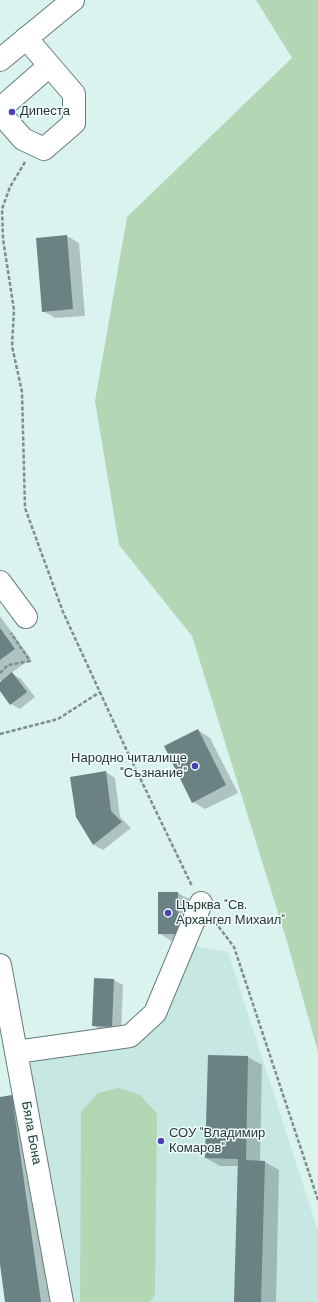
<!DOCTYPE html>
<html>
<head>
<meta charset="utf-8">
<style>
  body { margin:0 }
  canvas { display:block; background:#daf3ef }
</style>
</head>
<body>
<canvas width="318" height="1302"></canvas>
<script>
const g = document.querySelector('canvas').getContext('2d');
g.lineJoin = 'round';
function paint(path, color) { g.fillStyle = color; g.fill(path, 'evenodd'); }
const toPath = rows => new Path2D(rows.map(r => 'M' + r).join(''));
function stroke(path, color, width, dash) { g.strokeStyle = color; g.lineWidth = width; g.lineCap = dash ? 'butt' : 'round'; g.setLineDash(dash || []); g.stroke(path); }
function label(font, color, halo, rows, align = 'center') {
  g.font = font + ' "DM Sans",sans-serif'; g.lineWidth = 3; g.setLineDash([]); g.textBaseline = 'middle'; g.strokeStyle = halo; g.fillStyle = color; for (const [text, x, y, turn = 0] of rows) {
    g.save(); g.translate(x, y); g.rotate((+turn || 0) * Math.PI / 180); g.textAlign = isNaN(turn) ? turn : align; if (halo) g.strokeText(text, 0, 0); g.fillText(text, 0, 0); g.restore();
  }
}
const built = toPath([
  [184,944,228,952,318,1231,318,1302,62,1302,16,1052,130,1036]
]);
const green = toPath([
  [256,0,318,0,318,1052,288,945,192,636,119,545,95,401,127,217,292,58],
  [119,1088,140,1095,157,1114,155,1294,150,1302,80,1302,81,1112,98,1093]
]);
const shadow = toPath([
  [67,236,79,243,85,316,55,318,43,311],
  [0,616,31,659,11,673,21,679,35,697,20,709,11,704,0,690,0,683,2,681,0,680],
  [198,730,210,738,238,793,205,809,193,802],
  [106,772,115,778,120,817,131,828,103,850,94,845,77,817],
  [159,893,178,893,193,901,173,942,159,933],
  [95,979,114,980,123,985,121,1032,102,1031,93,1025],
  [209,1056,248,1057,262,1065,260,1162,265,1162,279,1170,276,1302,235,1302,238,1166,220,1166,206,1158],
  [12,1096,28,1106,56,1302,6,1302,0,1257,0,1098]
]);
const building = toPath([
  [67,235,73,309,42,312,36,238],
  [0,628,15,649,0,660],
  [12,672,27,692,10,705,0,691,0,682],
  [198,729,226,785,192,803,164,746],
  [106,771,111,811,122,822,93,845,76,817,70,777],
  [158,892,178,892,179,934,158,934],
  [94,978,114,979,112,1027,92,1026],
  [208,1055,248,1056,246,1160,265,1161,261,1302,234,1302,238,1159,205,1158],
  [12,1095,41,1302,5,1302,0,1264,0,1097]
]);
const path = toPath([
  [25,162,10,187,2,209,3,239,14,310,12,346,22,392,25,508,63,612,127,751,192,886],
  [0,673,8,665,30,661,11,633],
  [0,734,58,719,100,692],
  [215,922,234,947,318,1200]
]);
const minor = toPath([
  [0,109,49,66],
  [0,113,23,139,44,149,74,123,74,94,26,38],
  [0,582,26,617],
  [0,965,62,1302],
  [16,1052,130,1036,155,1013,201,903]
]);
const major = toPath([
  [0,60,73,0]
]);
const markers = [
  [12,112,4,"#4d40b7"],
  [195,766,4,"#4d40b7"],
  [168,913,4,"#4d40b7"],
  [161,1141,4,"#4d40b7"]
];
const poiNames = [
  ["Дипеста",20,112],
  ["Народно читалище",187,759,"right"],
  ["\"Съзнание\"",187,774,"right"],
  ["Църква \"Св.",176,906],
  ["Архангел Михаил\"",176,921],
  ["СОУ \"Владимир",169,1134],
  ["Комаров\"",169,1149]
];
const streetNames = [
  ["Бяла Бона",31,1133,80]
];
paint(built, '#c6e7e2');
paint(green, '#b3d7b5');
paint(shadow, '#0003');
paint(building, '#6b8284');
stroke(minor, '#667d79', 24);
stroke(major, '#667d79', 24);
stroke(path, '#7d8e8b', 2.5, [4, 2]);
stroke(minor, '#fff', 22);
stroke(major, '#fff', 22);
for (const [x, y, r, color] of markers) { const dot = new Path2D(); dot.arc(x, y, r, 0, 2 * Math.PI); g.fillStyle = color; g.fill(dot); stroke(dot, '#effefc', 1.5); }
label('13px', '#2b3533', '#effefc', poiNames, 'left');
label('13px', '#2b3533', '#effefc', streetNames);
</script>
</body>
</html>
